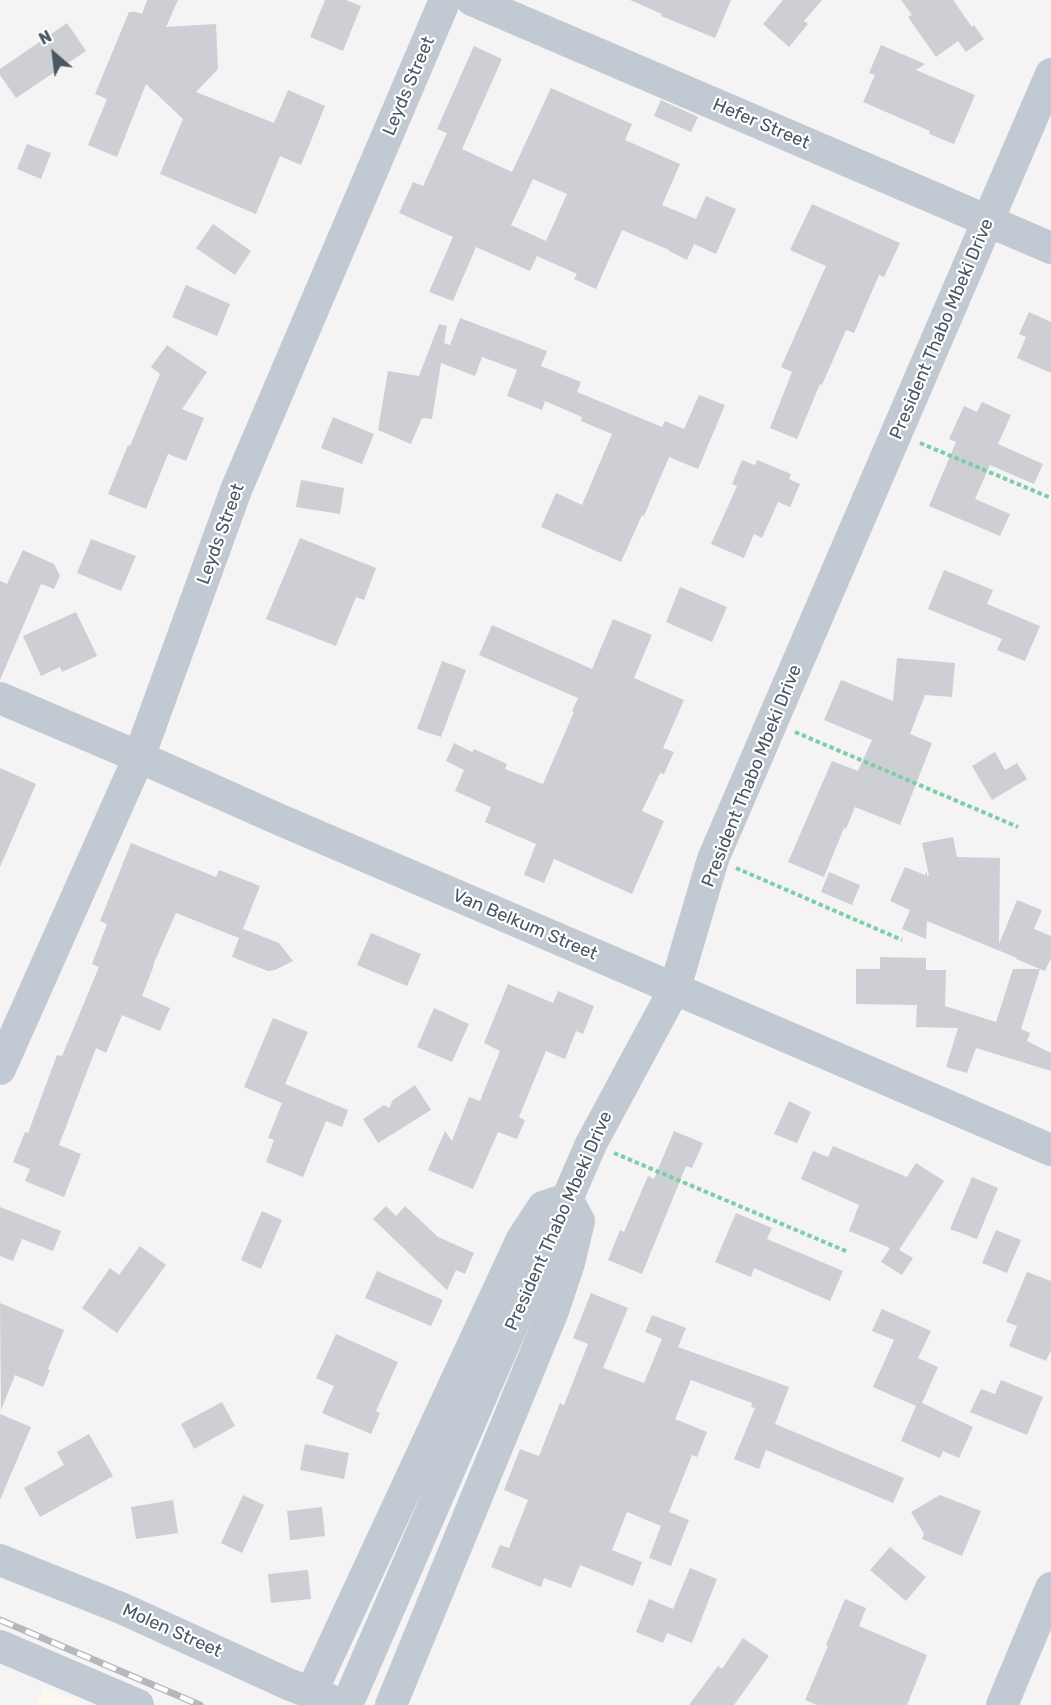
<!DOCTYPE html>
<html>
<head>
<meta charset="utf-8">
<style>
  body { margin:0 }
  #map { position:relative; width:1051px; height:1705px; overflow:hidden; background:#f5f3f3; font-family:Rubik,sans-serif }
  canvas { display:block }
  .north { position:absolute; left:24px; top:24px; width:60px; height:60px; -webkit-text-stroke:4px #fff; paint-order:stroke; rotate:332deg; font-size:16px; font-weight:700; line-height:24px; text-align:center; color:#4a5661 }
  .north::after { content:''; display:block; margin:auto; width:21px; height:27px; background:#4a5661; clip-path:polygon(50% 0,100% 100%,50% 72%,0 100%) }
</style>
</head>
<body>
<div id="map">
<canvas width="1051" height="1705"></canvas>
<div class="north">N</div>
</div>
<script>
const g = document.querySelector('canvas').getContext('2d');
g.lineJoin = 'round';
function paint(path, color) { g.fillStyle = color; g.fill(path, 'evenodd'); }
const toPath = rows => new Path2D(rows.map(r => 'M' + r).join(''));
function stroke(path, color, width, dash) { g.strokeStyle = color; g.lineWidth = width; g.lineCap = dash ? 'butt' : 'round'; g.setLineDash(dash || []); g.stroke(path); }
function label(font, color, halo, rows, align = 'center') {
  g.font = font + ' Rubik,sans-serif'; g.lineWidth = 4.5; g.setLineDash([]); g.textBaseline = 'middle'; g.strokeStyle = halo; g.fillStyle = color; for (const [text, x, y, turn = 0] of rows) {
    g.save(); g.translate(x, y); g.rotate((+turn || 0) * Math.PI / 180); g.textAlign = isNaN(turn) ? turn : align; if (halo) g.strokeText(text, 0, 0); g.fillText(text, 0, 0); g.restore();
  }
}
const commercial = toPath([
  [44,1687,87,1705,36,1705]
]);
const building = toPath([
  [147,0,178,0,166,27,216,24,218,69,196,92,274,123,288,90,325,106,301,165,280,156,256,214,160,174,183,119,146,84,117,157,88,145,107,99,95,94,129,12,136,12,142,14],
  [325,0,346,0,361,6,343,51,310,37],
  [630,0,731,0,715,38,661,16,662,14],
  [783,0,822,0,804,21,808,24,789,47,763,24],
  [901,0,953,0,972,27,974,25,984,39,966,52,958,41,936,57,908,17,912,15],
  [67,23,86,51,16,98,0,75,0,69],
  [881,45,925,64,916,70,975,95,954,144,929,134,930,131,863,102,875,75,869,73],
  [474,46,502,59,462,149,512,172,551,88,632,124,625,140,680,164,662,205,696,219,706,196,736,209,716,254,694,244,687,260,669,251,669,250,622,230,596,289,574,279,577,274,537,256,530,271,476,247,453,301,429,292,453,237,399,213,413,182,423,186,447,133,437,129],
  [533,179,567,194,546,241,511,225],
  [661,100,698,117,691,132,654,116],
  [27,144,51,153,41,179,17,169],
  [812,204,900,243,884,277,879,275,854,333,846,330,822,385,820,384,797,439,770,428,792,372,781,367,826,266,790,250],
  [213,224,251,251,235,275,196,248],
  [186,285,230,304,217,336,172,317],
  [1029,312,1051,322,1051,373,1017,358,1026,337,1019,334],
  [460,318,547,351,541,366,581,382,577,392,662,427,665,421,684,429,699,395,725,405,698,469,669,457,644,516,642,515,621,562,541,527,556,493,582,505,612,434,581,421,582,417,545,401,542,410,507,396,517,370,482,357,475,376,441,363,432,419,422,418,411,444,378,430,388,371,419,376,439,324,447,326,444,343,450,345],
  [167,345,207,372,182,409,204,418,186,461,168,454,146,509,108,494,128,445,130,446,160,374,151,367],
  [982,402,1011,415,998,444,1043,464,1034,484,990,465,975,499,1010,514,1000,536,929,506,956,442,949,439,964,406,977,412],
  [333,417,374,434,362,464,321,448],
  [742,460,755,465,757,460,791,474,789,479,800,484,790,507,778,502,762,538,754,534,744,558,711,544,737,486,732,484],
  [301,480,344,488,340,514,296,507],
  [300,538,376,568,364,600,356,597,336,646,266,619],
  [91,539,136,556,121,591,77,573],
  [23,550,54,564,60,576,54,589,41,584,0,680,0,581,7,584],
  [944,570,993,590,987,604,1040,626,1025,661,997,650,1002,639,928,609],
  [680,587,727,607,712,642,666,622],
  [76,612,97,656,62,672,60,667,41,676,23,636],
  [613,619,652,635,634,678,684,700,663,748,674,752,664,774,660,773,642,811,664,821,632,894,554,859,544,883,524,875,536,844,485,822,491,807,455,791,464,770,446,761,454,743,472,752,474,749,507,764,505,769,543,784,574,712,572,711,578,698,479,655,492,625,592,669],
  [897,658,955,663,952,697,925,695,910,734,932,743,900,825,855,807,846,829,844,828,824,877,788,862,832,761,858,771,872,740,824,720,841,680,893,701],
  [442,661,466,670,441,737,417,729],
  [995,752,1005,770,1017,763,1027,779,992,800,972,766],
  [0,768,36,784,0,867],
  [953,837,957,857,1000,858,999,944,1017,900,1042,910,1034,929,1051,936,1051,958,1045,971,1016,959,1017,958,927,921,926,939,902,929,910,910,890,901,905,867,925,875,927,871,927,876,929,876,922,843],
  [131,843,216,877,219,870,260,886,243,929,279,943,293,961,275,970,268,971,232,957,239,938,176,913,153,965,154,965,142,996,170,1008,160,1031,122,1015,106,1053,96,1048,59,1145,81,1154,64,1197,25,1181,30,1169,13,1162,25,1132,28,1133,57,1055,62,1056,99,967,92,964,107,924,100,921],
  [829,872,860,885,852,905,821,892],
  [371,933,421,954,407,986,357,965],
  [880,957,926,958,926,970,946,970,945,1006,996,1022,1013,969,1040,969,1021,1029,1030,1033,1027,1041,1051,1053,1051,1071,976,1048,967,1073,946,1067,958,1028,916,1027,917,1005,856,1004,856,969,880,969],
  [508,984,553,1003,558,991,594,1006,583,1034,576,1031,565,1059,546,1051,519,1117,525,1120,517,1139,498,1132,473,1189,428,1170,445,1131,452,1141,469,1097,480,1101,500,1051,484,1043],
  [434,1008,469,1024,452,1062,417,1047],
  [273,1018,308,1032,285,1084,348,1110,342,1127,326,1121,303,1177,266,1162,274,1140,268,1138,282,1103,244,1087],
  [415,1085,431,1110,378,1143,363,1119,384,1105,389,1108,393,1100],
  [789,1101,811,1112,797,1143,774,1134],
  [674,1131,703,1143,692,1168,686,1166,642,1274,608,1260,620,1230,624,1232,648,1176,654,1179],
  [833,1146,907,1177,916,1163,944,1181,899,1250,913,1258,902,1275,881,1262,890,1248,849,1231,859,1205,801,1179,813,1151,828,1157],
  [972,1177,998,1188,977,1239,950,1229],
  [386,1206,396,1216,405,1206,438,1237,474,1253,465,1274,456,1270,447,1290,373,1219],
  [0,1207,61,1231,53,1251,22,1239,13,1261,0,1256],
  [262,1211,282,1220,261,1269,241,1260],
  [736,1213,772,1228,767,1239,843,1271,830,1301,754,1268,751,1277,715,1262],
  [996,1230,1021,1240,1007,1273,982,1263],
  [140,1246,166,1265,117,1333,82,1308,110,1268,119,1275],
  [377,1271,443,1300,431,1326,365,1298],
  [1027,1272,1051,1281,1051,1350,1046,1361,1009,1346,1017,1326,1006,1322],
  [591,1293,628,1308,603,1368,644,1383,662,1339,645,1332,652,1315,686,1328,678,1347,789,1387,775,1424,904,1478,893,1503,766,1450,759,1469,734,1459,755,1408,751,1407,752,1403,691,1380,675,1419,707,1432,697,1457,692,1455,669,1512,689,1520,671,1566,649,1558,661,1526,627,1512,612,1550,642,1562,633,1586,580,1565,571,1588,544,1578,541,1587,491,1567,500,1545,509,1548,528,1500,504,1490,520,1449,539,1456,560,1403,564,1405,588,1344,573,1338],
  [0,1303,64,1330,48,1369,50,1370,43,1387,15,1375,1,1410],
  [882,1309,931,1331,918,1358,938,1367,922,1403,973,1427,959,1458,943,1451,940,1458,901,1441,916,1406,873,1387,894,1340,872,1331],
  [336,1334,398,1362,376,1411,380,1413,371,1434,322,1413,334,1386,316,1378],
  [1001,1380,1043,1397,1027,1435,970,1412,981,1389,995,1394],
  [222,1402,235,1426,194,1449,181,1424],
  [0,1414,31,1427,0,1500],
  [89,1434,113,1476,40,1517,24,1488,64,1465,57,1452],
  [305,1444,349,1453,344,1479,300,1470],
  [243,1495,264,1505,242,1553,221,1543],
  [940,1495,981,1511,962,1556,922,1539,924,1534,911,1512],
  [173,1500,178,1533,136,1539,131,1507],
  [322,1507,325,1536,290,1540,287,1511],
  [890,1547,926,1577,906,1601,870,1570],
  [690,1568,717,1579,692,1643,667,1633,663,1643,636,1632,649,1599,673,1609],
  [308,1570,311,1599,271,1603,268,1574],
  [845,1599,866,1608,859,1626,927,1655,907,1705,817,1705,805,1700,828,1646,826,1645],
  [743,1638,769,1656,734,1705,689,1705,718,1666,722,1669]
]);
const path = toPath([
  [920,443,1051,498],
  [795,732,1018,827],
  [736,868,902,940],
  [614,1153,848,1252]
]);
const minor = toPath([
  [472,0,1051,248],
  [0,698,139,757,278,819,1051,1150],
  [0,1069,139,757,236,490,445,0],
  [0,1560,121,1608,288,1684,330,1700],
  [0,1646,138,1705],
  [311,1693,522,1239,543,1207,567,1199,579,1221,569,1263,553,1311,391,1705],
  [347,1705,591,1144,675,988,713,859,1051,74],
  [1002,1705,1051,1588]
]);
const rail = toPath([
  [0,1620,200,1705]
]);
const streetNames = [
  ["Leyds Street",409,86,-67],
  ["Hefer Street",761,124,23],
  ["President Thabo Mbeki Drive",942,329,-67],
  ["Leyds Street",221,534,-70],
  ["President Thabo Mbeki Drive",752,776,-68],
  ["Van Belkum Street",525,925,23],
  ["President Thabo Mbeki Drive",559,1221,-66],
  ["Molen Street",172,1631,24]
];
paint(commercial, '#fdf9ef');
paint(building, '#cdcfd5');
stroke(path, '#7ad0a6', 4, [4.5, 3]);
stroke(minor, '#c1cad2', 32);
stroke(rail, '#b5b8bd', 7);
stroke(rail, '#fff', 4.5, [14]);
label('18px', '#4a5661', '#fff', streetNames);
</script>
</body>
</html>
